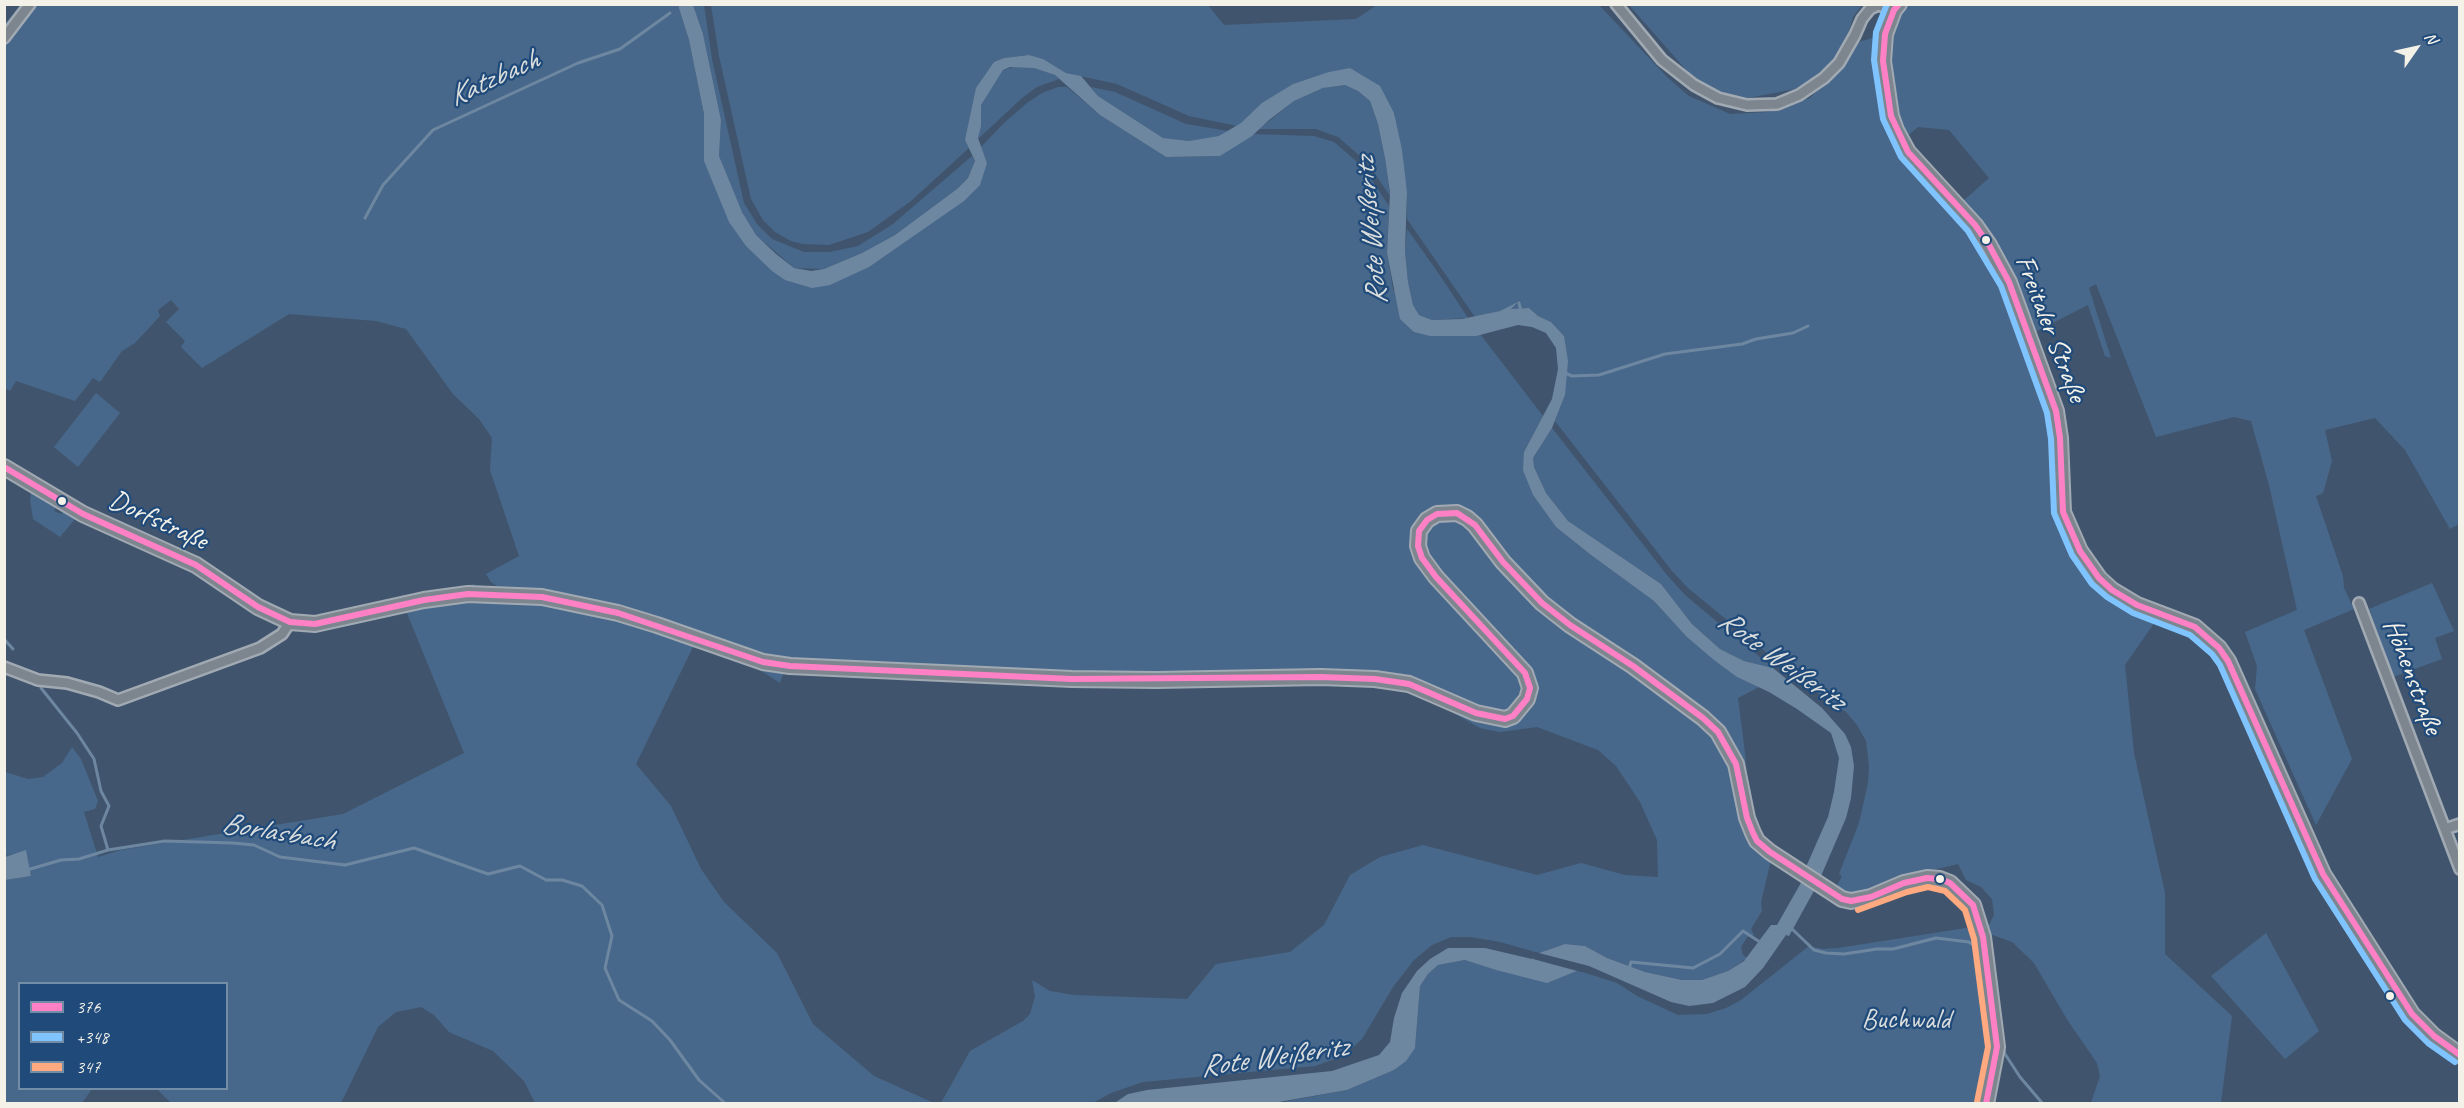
<!DOCTYPE html>
<html>
<head>
<meta charset="utf-8">
<style>
  body { margin:0 }
  #map { position:relative; width:2464px; height:1108px; overflow:hidden; background:#40556d; font-family:Caveat,sans-serif }
  canvas { display:block }
  .frame { position:absolute; inset:0; border:6px solid #f4f1e8; pointer-events:none }
  .legend { position:absolute; left:18px; top:982px; width:210px; height:108px; box-sizing:border-box; background:#1f4a7a; border:2px solid #748da6; margin:0; padding:8px 10px; list-style:none; font-size:18px; color:#f4f1e8 }
  .legend li { display:flex; align-items:center; gap:12px; height:30px }
  .legend b { width:30px; border:2px solid #748da6 }
  .north { position:absolute; left:2386px; top:18px; width:60px; height:60px; -webkit-text-stroke:4px #1f4a7a; paint-order:stroke; rotate:56deg; font-size:16px; font-weight:700; line-height:24px; text-align:center; color:#f4f1e8 }
  .north::after { content:''; display:block; margin:auto; width:21px; height:27px; background:#f4f1e8; clip-path:polygon(50% 0,100% 100%,50% 72%,0 100%) }
</style>
</head>
<body>
<div id="map">
<canvas width="2464" height="1108"></canvas>
<div class="frame"></div>
<ul class="legend">
<li><b style="height:8px;background:#ff80c5"></b>376</li>
<li><b style="height:8px;background:#80c4ff"></b>+348</li>
<li><b style="height:8px;background:#ffa980"></b>347</li>
</ul>
<div class="north">N</div>
</div>
<script>
const g = document.querySelector('canvas').getContext('2d');
g.lineJoin = 'round';
function paint(path, color) { g.fillStyle = color; g.fill(path, 'evenodd'); }
const toPath = rows => new Path2D(rows.map(r => 'M' + r).join(''));
function stroke(path, color, width, dash) { g.strokeStyle = color; g.lineWidth = width; g.lineCap = dash ? 'butt' : 'round'; g.setLineDash(dash || []); g.stroke(path); }
function label(font, color, halo, rows, align = 'center') {
  g.font = font + ' Caveat,sans-serif'; g.lineWidth = 4.5; g.setLineDash([]); g.textBaseline = 'middle'; g.strokeStyle = halo; g.fillStyle = color; for (const [text, x, y, turn = 0] of rows) {
    g.save(); g.translate(x, y); g.rotate((+turn || 0) * Math.PI / 180); g.textAlign = isNaN(turn) ? turn : align; if (halo) g.strokeText(text, 0, 0); g.fillText(text, 0, 0); g.restore();
  }
}
const green = toPath([
  [21,4,678,5,689,40,704,114,704,161,746,246,785,280,869,267,987,163,981,147,1003,124,1027,103,1042,93,1058,87,1067,87,1100,115,1166,157,1220,156,1253,134,1314,136,1334,142,1363,167,1389,206,1387,253,1393,289,1430,336,1480,334,1543,416,1524,452,1533,495,1556,527,1591,555,1654,601,1670,618,1737,677,1759,687,1738,698,1745,753,1752,843,1771,860,1761,902,1762,911,1751,929,1754,935,1747,937,1741,947,1743,955,1747,958,1728,971,1702,980,1682,980,1645,972,1607,958,1585,946,1565,944,1539,953,1500,942,1471,937,1451,937,1432,945,1414,960,1393,987,1362,1039,1343,1056,1315,1066,1143,1082,1111,1093,1091,1104,941,1103,970,1051,1023,1021,1030,1014,1035,997,1032,980,1050,991,1074,995,1187,999,1216,964,1290,952,1324,925,1350,875,1380,857,1423,845,1537,875,1581,863,1625,875,1658,877,1657,840,1640,802,1616,766,1598,750,1537,727,1500,732,1480,728,1425,697,1394,689,1356,684,1110,688,794,673,783,674,780,683,760,670,693,647,636,764,671,806,701,869,724,902,777,953,813,1024,874,1076,936,1104,535,1103,524,1081,493,1051,449,1032,434,1015,421,1007,396,1012,378,1027,341,1103,171,1103,157,1089,226,1088,226,984,20,984,20,1088,92,1089,82,1103,8,1103,4,1100,4,880,31,876,26,851,5,856,5,772,28,779,43,777,62,763,72,747,81,759,98,801,95,809,84,812,98,857,121,850,343,814,464,753,400,596,475,584,473,589,501,589,491,582,486,574,519,556,490,470,492,438,479,419,453,394,406,329,376,321,289,314,202,368,181,347,185,341,166,322,179,309,171,300,158,310,160,316,135,343,122,351,100,382,93,378,75,401,16,381,10,391,5,388,4,25],
  [1207,4,1224,25,1356,19,1377,5,1599,5,1667,77,1689,96,1730,114,1768,112,1810,98,1843,64,1858,42,1880,36,1899,155,1951,212,1981,253,1991,269,2039,388,2050,433,2053,502,2064,539,2084,571,2112,599,2157,619,2125,665,2134,753,2165,893,2165,954,2232,1016,2221,1103,2091,1103,2100,1076,2097,1063,2068,1021,2034,963,2012,942,1990,934,1988,927,1994,915,1992,899,1981,887,1966,880,1958,864,1906,876,1868,895,1843,892,1836,888,1842,876,1839,874,1859,823,1868,783,1869,766,1866,741,1857,725,1846,712,1806,685,1688,588,1672,571,1555,421,1565,395,1564,336,1551,322,1538,316,1529,308,1511,309,1518,303,1500,311,1475,317,1407,219,1407,192,1394,113,1350,68,1293,84,1237,126,1189,116,1117,84,1066,73,1043,59,1029,55,1004,58,994,62,965,140,969,148,911,201,868,232,829,245,803,244,791,241,775,232,763,220,751,199,719,56,711,5],
  [693,5,704,5,712,59,744,203,757,224,772,239,804,252,830,252,858,246,893,224,972,156,975,162,968,178,957,189,895,235,862,253,824,269,794,268,756,235,742,212,730,186,719,156,721,120,703,34],
  [1629,5,1862,5,1853,17,1848,35,1833,61,1815,77,1795,89,1748,98,1713,90,1695,80],
  [1905,5,2459,5,2459,524,2450,529,2405,450,2375,418,2325,430,2332,461,2323,493,2316,496,2343,576,2344,588,2354,609,2304,630,2352,759,2316,825,2255,689,2257,666,2245,632,2297,610,2269,485,2251,421,2234,417,2156,437,2096,284,2089,288,2111,358,2105,356,2088,305,2033,333,1961,203,1989,178,1949,130,1918,127,1905,138,1896,116,1888,64,1889,32,1897,16],
  [1018,66,1034,68,1055,75,1059,79,1037,87,1022,98,978,139,981,105,990,87,1003,70],
  [1345,85,1358,91,1370,101,1378,124,1385,158,1390,196,1367,162,1338,137,1316,129,1259,129,1294,101,1323,88],
  [1091,87,1115,92,1186,124,1228,131,1219,137,1189,141,1163,138,1098,96],
  [1407,229,1439,274,1468,318,1432,320,1419,315,1413,305,1408,282,1405,252],
  [96,393,120,413,78,467,54,447],
  [1552,428,1667,575,1686,596,1773,668,1744,661,1720,649,1692,624,1661,584,1568,521,1546,493,1534,467,1533,458],
  [31,492,56,507,54,511,61,514,64,511,76,518,60,537,33,519,30,500],
  [2432,583,2454,631,2435,638,2442,659,2393,677,2369,609],
  [1966,928,1980,935,1990,1037,1981,1103,1273,1104,1347,1090,1394,1070,1415,1047,1420,986,1428,974,1438,965,1466,960,1497,970,1547,982,1576,970,1617,983,1637,996,1678,1015,1707,1014,1726,1008,1741,1000,1809,946,1823,949,1838,948],
  [2266,933,2319,1031,2285,1059,2211,976]
]);
const water = toPath([
  [678,5,693,5,703,34,721,120,719,156,742,212,756,235,776,254,794,268,811,271,824,269,862,253,895,235,957,189,968,178,975,161,965,140,976,88,994,62,1004,58,1029,55,1043,59,1066,73,1081,76,1098,96,1163,138,1189,141,1219,136,1241,123,1262,103,1293,84,1329,72,1350,68,1380,86,1394,113,1402,150,1407,192,1405,252,1408,282,1413,305,1419,315,1432,320,1462,319,1500,311,1518,302,1511,309,1529,308,1538,316,1551,322,1564,336,1568,361,1565,395,1552,428,1533,458,1534,467,1546,493,1568,521,1661,584,1692,624,1720,649,1744,661,1773,668,1822,708,1845,734,1851,747,1854,766,1851,798,1846,818,1821,876,1806,867,1828,817,1834,792,1839,758,1831,733,1797,709,1769,692,1737,677,1714,660,1687,637,1654,601,1591,555,1556,527,1533,495,1523,470,1524,452,1552,399,1558,369,1556,348,1546,333,1532,327,1518,325,1476,336,1430,336,1414,332,1400,319,1387,253,1390,193,1385,158,1378,124,1370,101,1358,91,1345,85,1323,88,1294,101,1269,120,1252,136,1220,156,1166,157,1100,115,1055,75,1034,68,1010,67,1003,70,981,105,981,126,978,138,987,163,980,185,964,201,869,267,830,285,812,288,785,280,772,271,746,246,729,222,704,161,704,114,689,40],
  [26,850,31,876,5,880,5,857],
  [1802,881,1815,889,1789,936,1786,935,1763,968,1745,987,1713,1003,1689,1006,1671,1002,1589,966,1547,983,1496,970,1465,960,1438,965,1428,974,1420,986,1415,1048,1406,1061,1394,1070,1347,1090,1273,1103,1113,1104,1128,1094,1147,1090,1332,1071,1379,1055,1390,1042,1394,1018,1402,993,1417,971,1430,959,1448,948,1485,948,1532,959,1539,953,1565,944,1585,946,1607,958,1645,972,1682,980,1702,980,1728,971,1744,961,1771,925,1777,925]
]);
const pier = toPath([
  [1535,952,1589,966,1588,970,1581,972,1533,959]
]);
const stream = toPath([
  [365,218,383,185,433,130,578,63,620,49,670,13],
  [1519,303,1521,311],
  [1565,373,1572,376,1599,375,1665,354,1742,344,1756,339,1793,333,1808,326],
  [4,639,13,649],
  [41,688,77,733,94,759,101,791,109,806,101,826,108,850],
  [27,870,61,860,79,859,108,850,165,841,233,843,254,845,280,857,345,865,414,848,488,874,520,866,546,880,562,880,582,886,602,905,612,936,605,968,619,1000,652,1021,670,1040,699,1080,726,1104],
  [1791,928,1814,950,1826,953,1844,954,1877,949,1893,949,1936,938,1969,942,1980,950],
  [1629,969,1631,962,1693,968,1720,954,1743,931,1763,944],
  [2003,1046,2005,1054,2020,1077,2043,1104]
]);
const street = toPath([
  [1616,4,1662,60,1694,85,1718,98,1747,105,1777,104,1799,95,1824,78,1839,63,1855,35,1862,19,1870,9,1878,5,1894,10],
  [4,38,30,4],
  [2359,603,2460,869],
  [4,667,38,680,67,683,99,692,118,700,260,648,282,634,290,622],
  [2445,829,2460,824]
]);
const secondary = toPath([
  [1899,4,1894,10,1885,34,1883,61,1891,116,1896,130,1908,152,1975,225,1989,245,2009,282,2056,411,2060,438,2063,512,2080,551,2099,578,2112,590,2137,605,2195,627,2219,648,2228,661,2323,874,2412,1014,2434,1036,2460,1055],
  [4,467,83,514,196,565,258,607,290,622,315,624,424,600,468,594,542,597,618,613,657,625,763,662,790,666,1072,679,1156,680,1321,677,1375,679,1409,684,1476,713,1505,719,1513,716,1527,699,1530,688,1525,673,1436,577,1422,558,1418,546,1419,531,1427,520,1437,514,1457,513,1467,518,1475,525,1503,562,1542,603,1570,625,1633,666,1703,718,1718,732,1736,764,1747,818,1753,833,1757,841,1770,852,1842,899,1851,901,1871,897,1904,883,1927,878,1940,879,1950,883,1973,905,1983,937,1997,1047,1986,1104]
]);
const bus1 = toPath([
  [1899,4,1894,10,1885,34,1883,61,1891,116,1908,152,1975,225,1989,245,2009,282,2056,411,2060,438,2063,512,2080,551,2099,578,2112,590,2137,605,2195,627,2219,648,2228,661,2323,874,2412,1014,2434,1036,2460,1055],
  [4,467,83,514,196,565,258,607,290,622,315,624,424,600,468,594,542,597,618,613,763,662,790,666,1072,679,1321,677,1375,679,1409,684,1476,713,1505,719,1513,716,1527,699,1530,688,1525,673,1436,577,1422,558,1418,546,1419,531,1427,520,1437,514,1457,513,1475,525,1503,562,1542,603,1570,625,1633,666,1703,718,1718,732,1736,764,1747,818,1753,833,1757,841,1770,852,1842,899,1851,901,1871,897,1904,883,1927,878,1940,879,1950,883,1973,905,1983,937,1997,1047,1986,1104]
]);
const bus2 = toPath([
  [1887,4,1876,32,1874,60,1883,119,1901,157,1968,231,2001,286,2047,413,2051,439,2054,513,2072,555,2092,584,2107,597,2133,613,2190,635,2212,654,2220,665,2315,879,2405,1020,2428,1043,2455,1062]
]);
const bus3 = toPath([
  [1858,910,1907,892,1928,887,1945,891,1965,910,1974,939,1988,1047,1977,1102]
]);
const markers = [
  [1986,240,5,"#f4f1e8"],
  [62,501,5,"#f4f1e8"],
  [1940,879,5,"#f4f1e8"],
  [2390,996,5,"#f4f1e8"]
];
const streetNames = [
  ["Freitaler Straße",2050,329,69],
  ["Dorfstraße",158,521,25],
  ["Höhenstraße",2412,677,69]
];
const parkNames = [
  ["Buchwald",1906,1021]
];
const waterNames = [
  ["Katzbach",494,79,-25],
  ["Rote Weißeritz",1372,231,-95],
  ["Rote Weißeritz",1781,661,36],
  ["Borlasbach",278,833,9],
  ["Rote Weißeritz",1274,1058,-8]
];
paint(green, '#48688b');
paint(water, '#6e87a1');
paint(pier, '#40556d');
stroke(stream, '#6e87a1', 3);
stroke(street, '#a1aab3', 14);
stroke(secondary, '#a1aab3', 18);
stroke(street, '#7d868f', 9);
stroke(secondary, '#7d868f', 14);
stroke(bus1, '#ff80c5', 6);
stroke(bus2, '#80c4ff', 6);
stroke(bus3, '#ffa980', 6);
for (const [x, y, r, color] of markers) { const dot = new Path2D(); dot.arc(x, y, r, 0, 2 * Math.PI); g.fillStyle = color; g.fill(dot); stroke(dot, '#1f4a7a', 2); }
label('28px', '#f4f1e8', '#1f4a7a', streetNames);
label('28px', '#dadddb', '#1f4a7a', parkNames);
label('italic 30px', '#dadddb', '#1f4a7a', waterNames);
</script>
</body>
</html>
